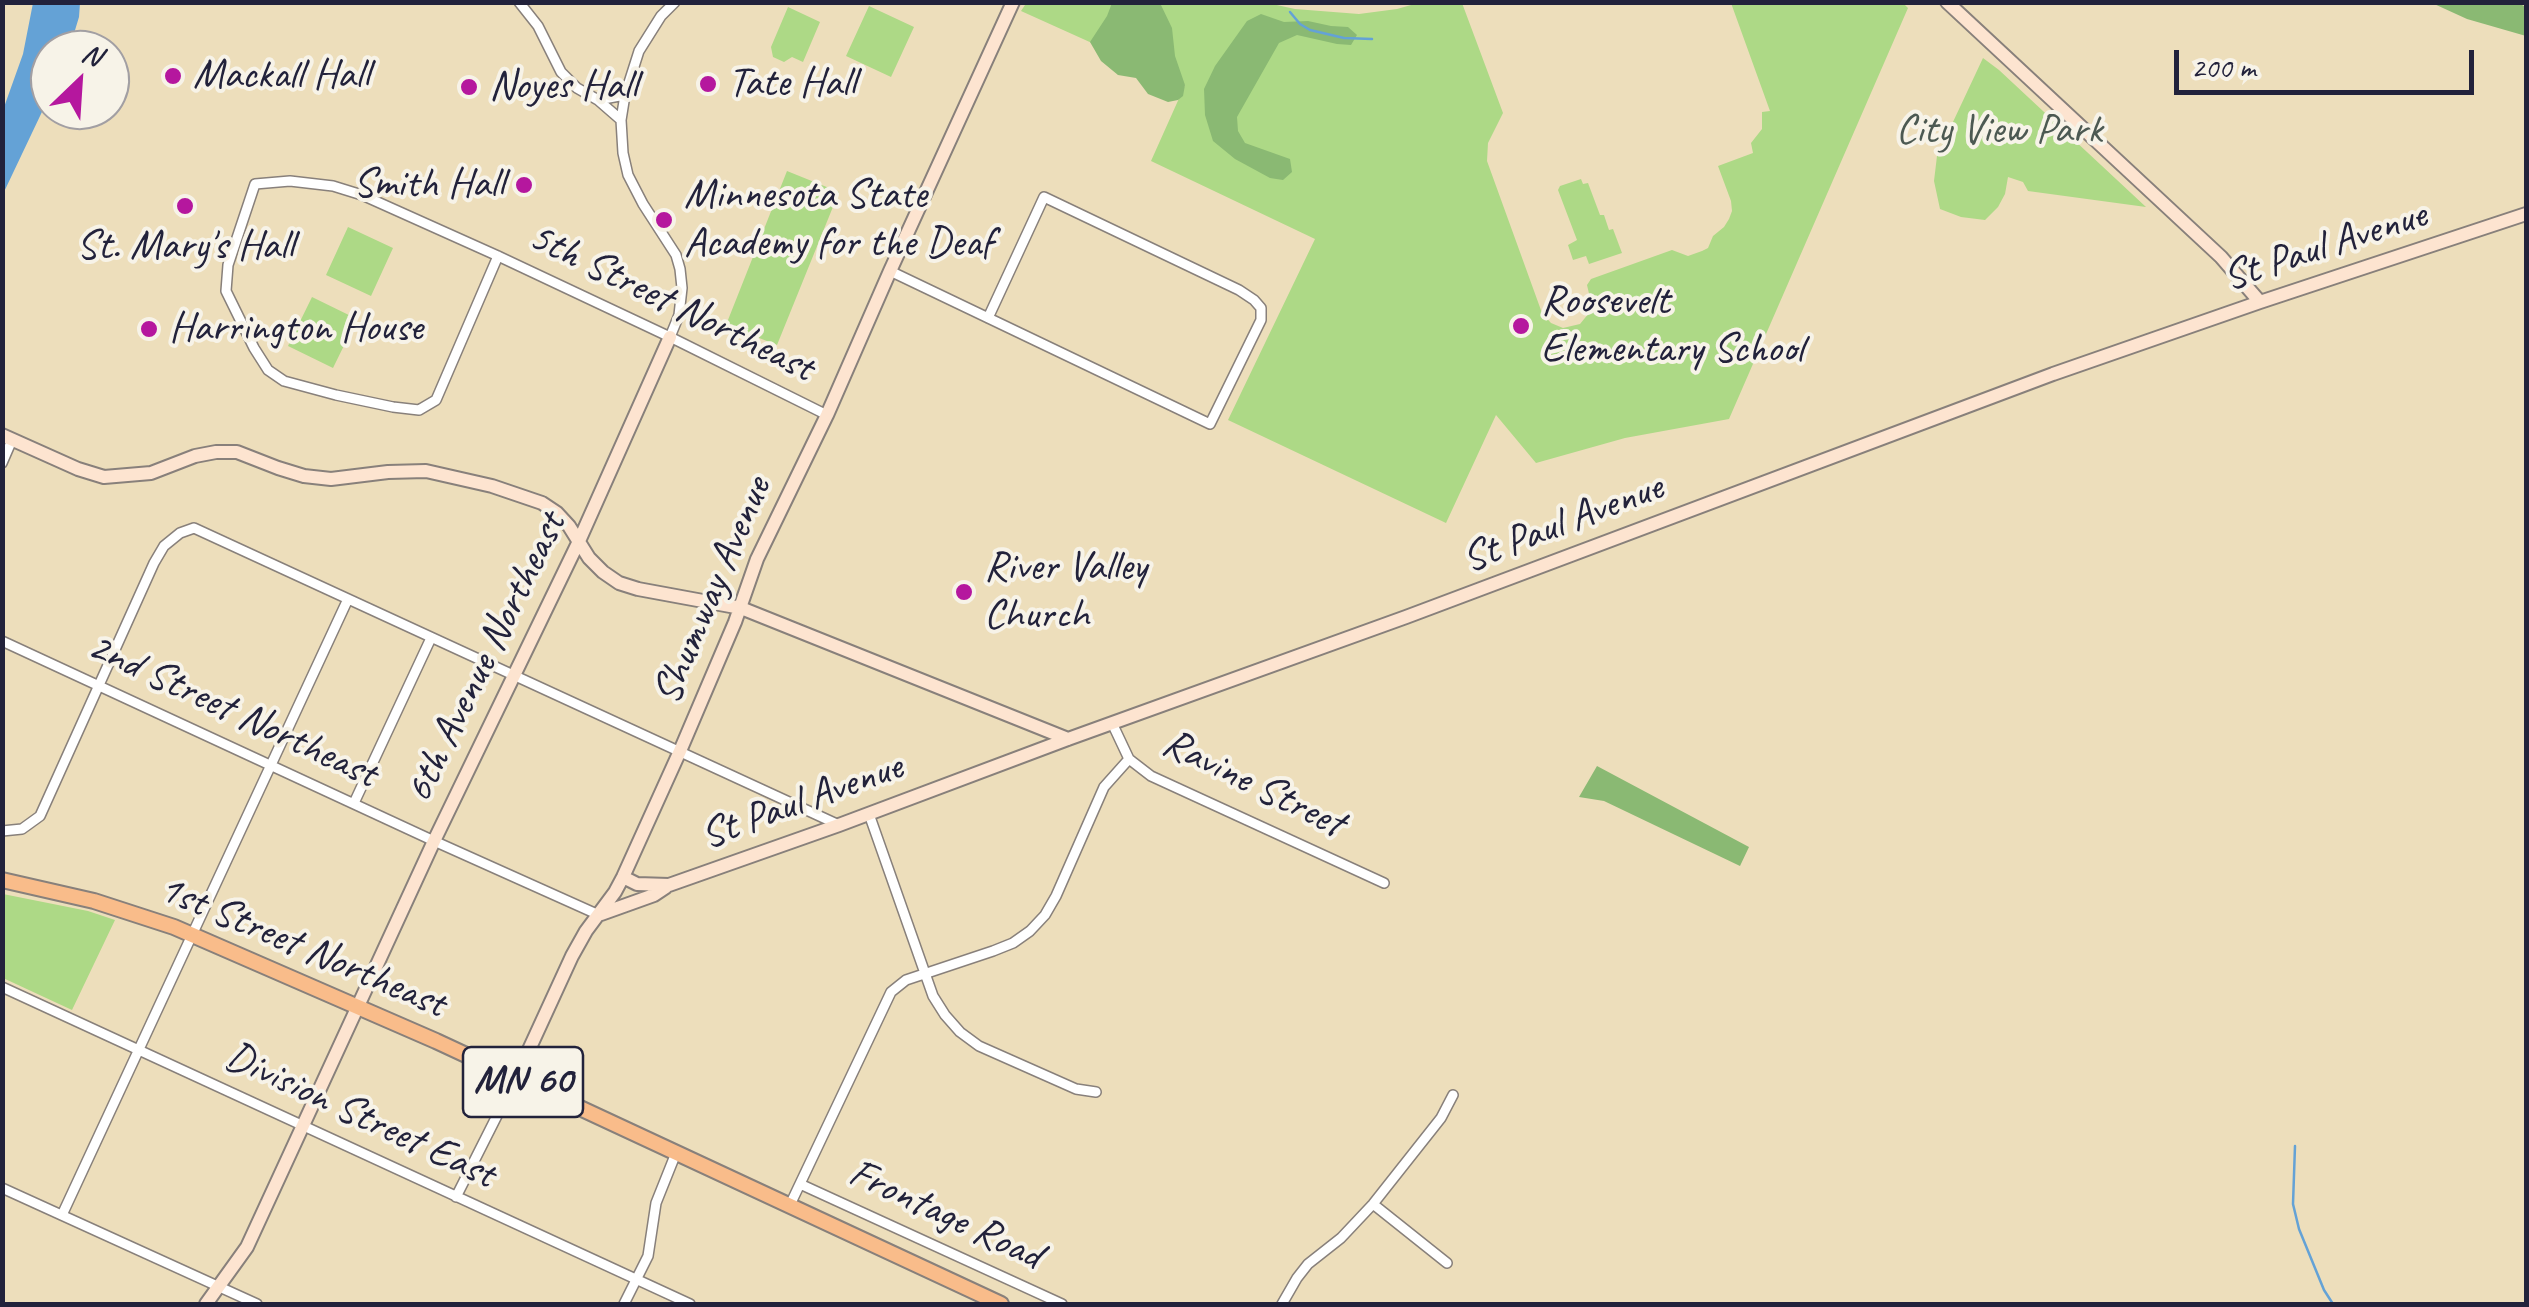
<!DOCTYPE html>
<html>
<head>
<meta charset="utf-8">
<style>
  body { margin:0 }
  #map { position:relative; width:2529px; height:1307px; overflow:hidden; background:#eddebb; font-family:Caveat,sans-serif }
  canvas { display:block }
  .frame { position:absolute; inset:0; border:5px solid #22223b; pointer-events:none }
  .north { position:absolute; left:30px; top:30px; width:100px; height:100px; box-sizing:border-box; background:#f7f3e8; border:2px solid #a29fa3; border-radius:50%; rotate:25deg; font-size:28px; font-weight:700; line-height:40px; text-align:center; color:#22223b }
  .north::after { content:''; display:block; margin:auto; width:35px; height:45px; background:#b5179e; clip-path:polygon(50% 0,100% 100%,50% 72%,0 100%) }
  .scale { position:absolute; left:2174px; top:50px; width:300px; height:45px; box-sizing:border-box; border:5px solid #22223b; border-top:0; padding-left:12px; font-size:30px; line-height:35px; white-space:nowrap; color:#22223b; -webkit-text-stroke:8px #f7f3e8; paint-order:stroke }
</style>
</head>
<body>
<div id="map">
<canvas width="2529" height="1307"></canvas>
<div class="frame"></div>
<div class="north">N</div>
<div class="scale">200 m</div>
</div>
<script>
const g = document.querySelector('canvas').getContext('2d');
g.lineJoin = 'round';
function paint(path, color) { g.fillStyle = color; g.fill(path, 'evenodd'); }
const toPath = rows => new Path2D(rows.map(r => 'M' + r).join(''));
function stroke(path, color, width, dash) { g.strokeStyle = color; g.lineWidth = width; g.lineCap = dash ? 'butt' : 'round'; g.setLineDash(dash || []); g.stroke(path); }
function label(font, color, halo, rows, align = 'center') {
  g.font = font + ' Caveat,sans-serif'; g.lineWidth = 8; g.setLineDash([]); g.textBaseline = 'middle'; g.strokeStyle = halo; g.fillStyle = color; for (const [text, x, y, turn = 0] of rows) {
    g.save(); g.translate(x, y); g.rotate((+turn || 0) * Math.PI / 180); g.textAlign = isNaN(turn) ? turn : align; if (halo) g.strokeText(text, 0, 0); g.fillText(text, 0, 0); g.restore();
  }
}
const green = toPath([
  [1027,2,1263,2,1295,9,1359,14,1397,9,1418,3,1462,3,1503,113,1488,143,1487,161,1542,313,1551,323,1563,328,1580,324,1589,313,1591,302,1587,285,1591,279,1672,250,1688,256,1702,251,1708,248,1713,236,1724,227,1729,219,1732,211,1731,201,1718,166,1753,153,1751,143,1762,129,1762,112,1770,111,1731,3,1902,2,1908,8,1729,419,1625,438,1536,463,1496,415,1446,523,1228,420,1315,239,1151,161,1185,85,1021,11],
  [869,6,914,27,891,77,846,56],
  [788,7,820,22,803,62,792,57,784,62,773,57,771,47],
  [1983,58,1999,70,2146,207,2028,191,2023,182,2008,177,2005,194,1998,207,1985,220,1961,217,1940,209,1934,181,1937,156],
  [787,171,839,192,777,345,726,325],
  [1581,179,1583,184,1588,183,1600,215,1604,215,1609,230,1613,229,1622,253,1589,264,1586,256,1573,260,1568,245,1577,240,1558,190,1560,186],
  [348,227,393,248,371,296,326,275],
  [312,297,357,319,333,368,288,346],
  [3,894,88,911,115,920,72,1010,3,978]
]);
const forest = toPath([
  [1112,3,1160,3,1172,28,1175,56,1185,85,1183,96,1178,100,1168,102,1148,94,1136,78,1118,75,1101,61,1090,42,1107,16],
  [2432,3,2518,3,2526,7,2526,36,2467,19],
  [1261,14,1284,22,1308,21,1331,26,1348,27,1357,35,1351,45,1337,44,1297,35,1279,43,1237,117,1238,131,1245,143,1290,159,1292,172,1283,180,1270,178,1235,159,1213,141,1205,115,1204,89,1215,66,1247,21],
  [1597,766,1749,847,1740,866,1604,801,1579,797]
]);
const water = toPath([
  [33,3,80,3,79,17,69,50,50,50,50,95,3,194,3,110,23,54]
]);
const stream = toPath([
  [1290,12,1300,24,1310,30,1344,38,1372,39],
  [2295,1146,2293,1204,2299,1229,2324,1290,2333,1304]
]);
const street = toPath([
  [519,2,538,26,561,72,577,88,598,100,621,120],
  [598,100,625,95],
  [498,256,436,400,419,410,393,407,336,395,284,381,268,370,254,348,226,291,228,265,255,184,290,181,333,186,362,195,498,256,670,337,827,415],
  [890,271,1210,424,1261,320,1261,308,1254,300,1239,290,1044,197,988,318],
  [670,337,679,315,682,288,680,269,676,255,643,204,628,175,623,153,621,120,625,95,639,51,661,16,675,2],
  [2,463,12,440],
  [2,641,434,841,599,915],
  [1112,723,1129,759,1151,776,1384,883],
  [354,803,431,638],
  [869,814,933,996,945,1015,960,1032,979,1046,1076,1089,1096,1092],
  [2,831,22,829,40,816,154,563,164,546,180,533,194,528,839,825],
  [2,987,690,1304],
  [800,1184,1062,1304],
  [2,1188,257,1304],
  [456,1197,516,1078],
  [1373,1204,1447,1263],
  [789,1207,891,992,906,980,993,951,1013,943,1030,931,1045,915,1056,896,1104,787,1129,759],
  [62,1215,348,599],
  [624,1304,648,1256,656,1203,676,1153],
  [1282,1304,1297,1278,1308,1264,1341,1238,1373,1204,1441,1118,1453,1095]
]);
const secondary = toPath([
  [1947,2,2221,257,2260,302],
  [2,435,78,469,104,477,151,473,195,456,216,452,237,452,278,468,304,476,331,479,388,472,426,471,492,486,542,503,557,513,569,526,589,558,603,572,619,583,638,589,741,608,1068,739],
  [623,877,637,884,669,885,839,825,1068,739,1406,617,2053,374,2260,302,2526,214],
  [601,914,654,895,666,887],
  [516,1078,572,956,586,931,615,892,623,877,680,751,735,622,757,559,827,415,890,271,1013,2],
  [206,1304,247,1247,434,841,579,541,670,337]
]);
const primary = toPath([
  [2,880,94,901,174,927,436,1041,1001,1304]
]);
const markers = [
  [173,76,10,"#b5179e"],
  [708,84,10,"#b5179e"],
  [469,87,10,"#b5179e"],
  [524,185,10,"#b5179e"],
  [185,206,10,"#b5179e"],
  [664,220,10,"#b5179e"],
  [1521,326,10,"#b5179e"],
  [149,329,10,"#b5179e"],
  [964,592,10,"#b5179e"]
];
const shields = [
  [523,1082,120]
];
const shieldNames = [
  ["MN 60",523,1082]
];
const poiNames = [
  ["Mackall Hall",193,76],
  ["Tate Hall",728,84],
  ["Noyes Hall",489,87],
  ["Smith Hall",504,185,"right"],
  ["Minnesota State",684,196],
  ["Academy for the Deaf",684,244],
  ["St. Mary's Hall",185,247,"center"],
  ["Roosevelt",1541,302],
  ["Elementary School",1541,350],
  ["Harrington House",169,329],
  ["River Valley",984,568],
  ["Church",984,616]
];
const parkNames = [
  ["City View Park",1999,131]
];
const streetNames = [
  ["St Paul Avenue",2325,247,-18],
  ["5th Street Northeast",671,303,26],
  ["St Paul Avenue",1563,524,-21],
  ["Shumway Avenue",713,591,-67],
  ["6th Avenue Northeast",486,658,-64],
  ["2nd Street Northeast",232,711,25],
  ["Ravine Street",1253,784,26],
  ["St Paul Avenue",802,802,-20],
  ["1st Street Northeast",302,947,23],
  ["Division Street East",360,1116,25],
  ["Frontage Road",945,1215,25]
];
paint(green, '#add986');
paint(forest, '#8ab973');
paint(water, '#64a2d6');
stroke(stream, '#64a2d6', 2.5);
stroke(street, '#88807b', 12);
stroke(secondary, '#88807b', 16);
stroke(primary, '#88807b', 18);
stroke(street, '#fff', 9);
stroke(secondary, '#fde4d0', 12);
stroke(primary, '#f9bc8a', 14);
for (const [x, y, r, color] of markers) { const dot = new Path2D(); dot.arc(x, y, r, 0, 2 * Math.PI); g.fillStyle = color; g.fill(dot); stroke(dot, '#f7f3e8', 4); }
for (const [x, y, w] of shields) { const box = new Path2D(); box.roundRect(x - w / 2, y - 35, w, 70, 8); g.fillStyle = '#f7f3e8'; g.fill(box); stroke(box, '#22223b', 2.5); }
label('bold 40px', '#22223b', null, shieldNames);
label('42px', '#22223b', '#f7f3e8', poiNames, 'left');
label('42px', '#4c5952', '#f7f3e8', parkNames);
label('42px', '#22223b', '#f7f3e8', streetNames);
</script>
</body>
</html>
